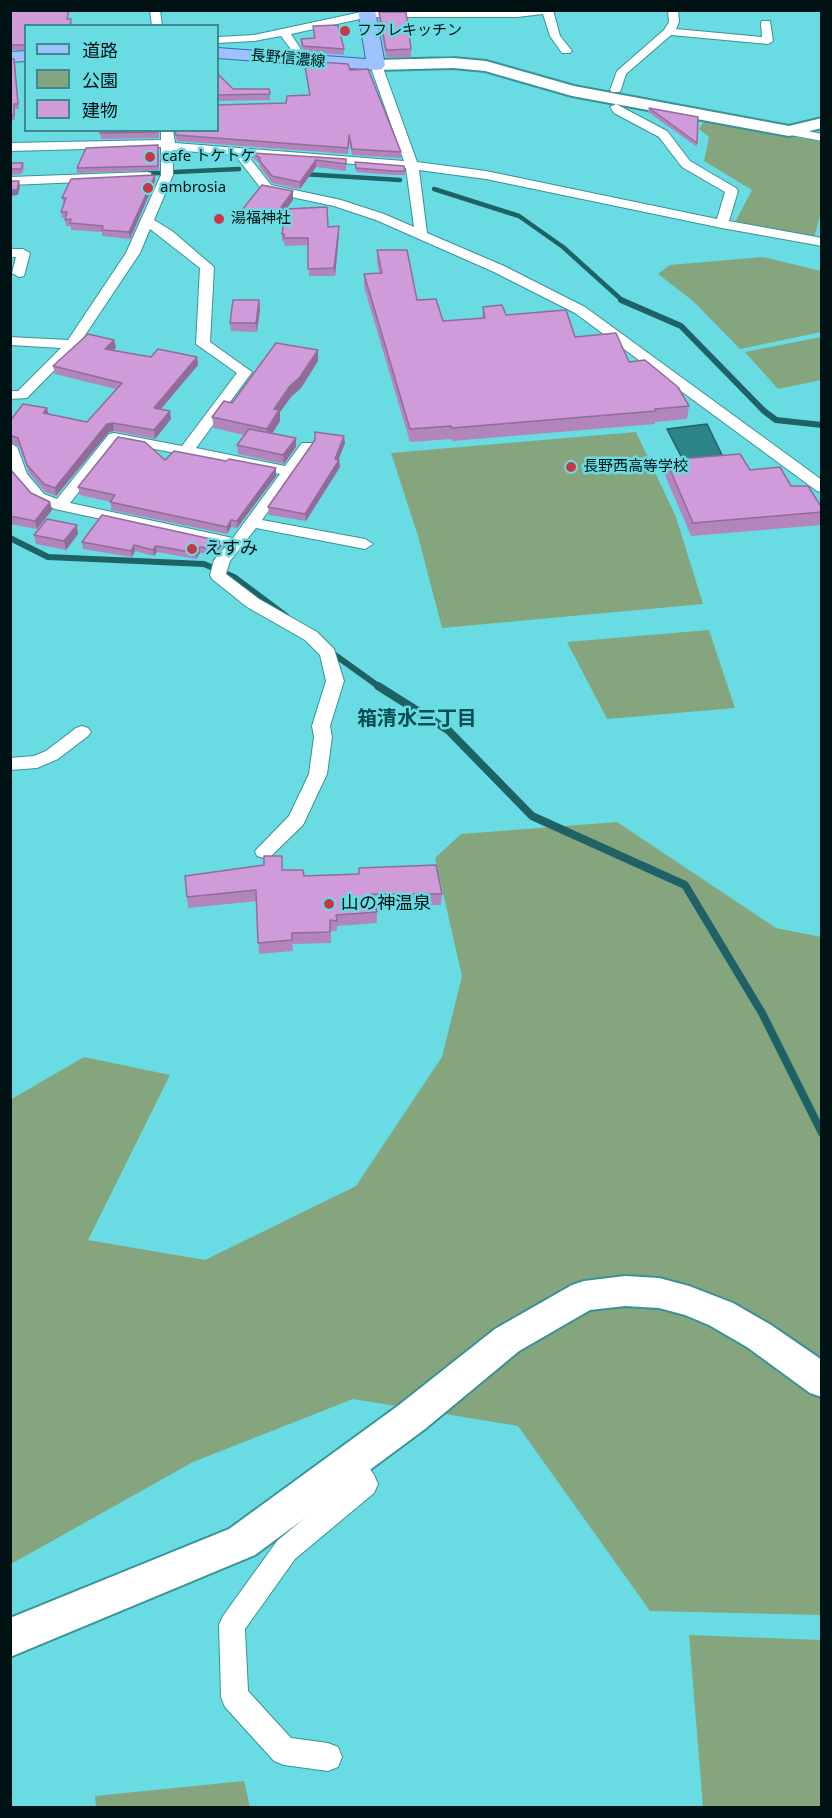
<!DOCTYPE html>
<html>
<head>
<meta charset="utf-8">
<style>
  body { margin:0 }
  #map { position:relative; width:832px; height:1818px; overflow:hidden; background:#68dce2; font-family:"Noto Sans","Noto Sans JP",sans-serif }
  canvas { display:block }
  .frame { position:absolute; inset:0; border:12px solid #001213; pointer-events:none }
  .legend { position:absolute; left:24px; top:24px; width:195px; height:108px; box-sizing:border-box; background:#68dce2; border:2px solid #3e8b8f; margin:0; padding:8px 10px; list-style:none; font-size:18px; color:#001213 }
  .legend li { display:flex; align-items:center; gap:12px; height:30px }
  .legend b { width:30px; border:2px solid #3e8b8f }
</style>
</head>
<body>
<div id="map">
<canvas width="832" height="1818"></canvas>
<div class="frame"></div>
<ul class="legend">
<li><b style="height:8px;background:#9dc2fe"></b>道路</li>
<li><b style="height:16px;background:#85a57e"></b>公園</li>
<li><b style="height:16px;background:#cf9bdb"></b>建物</li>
</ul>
</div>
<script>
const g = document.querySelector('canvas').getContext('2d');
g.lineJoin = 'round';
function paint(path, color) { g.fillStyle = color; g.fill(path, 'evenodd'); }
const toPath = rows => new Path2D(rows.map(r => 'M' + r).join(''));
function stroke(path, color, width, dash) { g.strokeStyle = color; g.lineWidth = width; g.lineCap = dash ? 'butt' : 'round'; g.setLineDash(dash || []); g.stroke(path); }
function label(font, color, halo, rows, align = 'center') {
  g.font = font + ' "Noto Sans","Noto Sans JP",sans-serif'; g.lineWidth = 5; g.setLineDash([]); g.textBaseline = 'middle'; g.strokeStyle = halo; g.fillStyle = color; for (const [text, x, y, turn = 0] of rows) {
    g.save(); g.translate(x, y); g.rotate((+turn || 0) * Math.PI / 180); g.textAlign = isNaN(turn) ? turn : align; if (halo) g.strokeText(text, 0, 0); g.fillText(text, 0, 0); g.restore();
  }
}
const green = toPath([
  [705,120,821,142,821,213,814,237,733,226,752,190,704,161,709,137,699,129],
  [763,257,821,271,821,332,740,349,693,301,658,274,670,265],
  [821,337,821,380,778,389,745,352],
  [636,432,676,517,703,604,442,628,418,536,391,453],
  [709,630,735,708,607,719,567,642],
  [617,822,776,928,821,937,821,1615,650,1611,518,1426,353,1399,193,1462,11,1564,10,1100,84,1057,170,1075,88,1240,205,1260,356,1186,442,1057,462,976,435,858,461,834],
  [689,1635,821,1640,821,1807,703,1807],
  [244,1781,250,1807,96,1807,95,1796]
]);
const water = toPath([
  [707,424,725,461,685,464,667,429,707,424]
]);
const streamFar2 = toPath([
  [175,172,239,169],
  [143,173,160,173],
  [303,174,400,180],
  [434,189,519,216,563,247,624,302]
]);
const streamFar1 = toPath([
  [621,300,681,326,764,411,776,420,822,425],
  [10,538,48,557,204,564,234,577,286,616],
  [328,650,381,688]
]);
const stream = toPath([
  [378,686,448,730,532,816,685,885,762,1013,822,1133]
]);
const street = toPath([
  [150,10,160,10,162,26,152,26,150,10],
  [553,10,560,36,572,51,570,53,562,53,550,36,543,14,517,17,369,17,291,34,300,48,304,60,298,63,292,60,290,48,281,36,254,41,218,43,218,37,254,35,366,11,553,10],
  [668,10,678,10,679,22,676,29,762,37,761,23,762,21,770,21,773,41,768,44,671,35,626,74,620,92,612,92,610,90,617,71,664,30,669,22,668,10],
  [376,62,382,65,417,162,486,171,717,219,725,192,682,167,659,137,614,113,610,107,616,104,667,131,690,161,736,188,738,191,729,221,822,238,822,246,722,228,486,179,419,170,427,233,504,266,585,307,822,480,822,492,817,491,575,313,494,272,376,220,334,206,263,191,235,155,173,150,173,175,154,220,172,231,214,267,210,342,252,372,196,448,285,466,302,443,312,443,314,446,262,520,365,539,373,544,365,549,256,528,230,561,226,574,259,599,317,632,334,649,344,681,330,726,332,737,327,774,303,825,271,856,264,858,257,856,255,851,289,816,309,774,314,737,312,726,326,681,320,655,305,640,247,607,212,579,210,575,214,560,226,546,55,509,34,500,15,478,10,470,10,443,17,447,27,474,44,494,57,499,109,434,114,433,182,446,237,373,196,344,200,268,150,229,140,253,77,347,27,398,10,399,10,391,18,391,61,348,10,345,10,337,68,340,126,253,161,175,161,147,10,151,10,143,161,140,161,130,173,130,175,143,404,161,370,65,376,62],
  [248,156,406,168,414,227,384,214,341,200,271,185,248,156],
  [118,442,186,455,280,474,233,538,70,503,118,442],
  [789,127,822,134,822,141,785,134,783,131,789,127],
  [147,172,151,173,151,179,10,185,10,177,147,172],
  [10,249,23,249,30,253,24,276,19,277,12,273,16,257,10,257,10,249],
  [82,726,88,728,91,732,88,736,58,759,37,768,10,770,10,758,34,756,46,751,76,728,82,726],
  [351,1450,360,1454,374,1475,378,1484,374,1493,295,1559,245,1629,248,1691,291,1738,328,1743,338,1747,342,1757,338,1767,328,1771,284,1765,274,1761,225,1707,221,1697,219,1625,223,1616,277,1541,349,1481,339,1462,342,1454,351,1450]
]);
const secondary = toPath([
  [453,58,486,61,574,86,789,126,822,118,822,128,789,136,572,96,485,71,453,68,376,70,368,65,376,60,453,58],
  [625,1276,659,1278,689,1286,733,1303,771,1325,822,1360,822,1397,810,1393,747,1347,709,1325,685,1315,659,1308,625,1306,590,1310,519,1351,425,1429,255,1555,10,1657,10,1618,229,1529,399,1405,495,1329,572,1285,584,1281,625,1276]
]);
const primary = toPath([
  [358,10,375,10,385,65,382,69,376,70,218,58,218,48,366,59,358,10],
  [26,51,26,61,10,62,10,52,26,51]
]);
const wall = toPath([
  [10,10,69,19,72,24,26,26,26,50,10,50],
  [379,12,411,49,411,57,386,57,379,19],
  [313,26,344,49,344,55,304,52,301,45,301,39,314,39],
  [10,59,14,59,15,64,19,109,15,109,15,120,10,120],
  [304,61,350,70,401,152,401,158,352,155,349,141,348,154,177,141,174,130,218,130,310,95],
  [218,74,233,89,269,89,270,100,218,101,218,102],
  [649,108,697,143,697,147,648,112],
  [159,130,159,138,101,139,100,133],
  [158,145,159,170,77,173,77,168],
  [253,153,346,159,346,171,316,167,300,189,272,183,260,167,259,163,254,159],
  [355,162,405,171,405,175,393,175,356,172],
  [10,163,23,163,24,168,22,174,10,175],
  [155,175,155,181,130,239,102,236,102,232,71,230,71,226,66,226,65,218,62,218,61,212,64,204,62,198],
  [293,200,286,209,328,227,339,234,335,276,309,276,308,245,285,246,284,241,282,241,282,234,285,211,277,223,239,223,238,215],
  [377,250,417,300,443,321,482,318,483,307,575,337,629,362,689,406,687,419,655,422,655,424,452,441,451,439,410,442,364,287,364,274,379,273,377,262],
  [259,300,260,309,257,332,231,331,230,323],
  [114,340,116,348,113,350,151,357,197,357,198,365,160,410,171,419,155,439,114,431,109,432,56,496,45,492,29,473,19,446,10,443,10,421,49,414,87,422,116,389,55,374,53,366],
  [318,361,301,388,291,397,280,412,280,421,272,434,296,438,296,447,284,464,238,454,237,445,244,435,214,428,212,417,232,403],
  [345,443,338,460,339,460,340,467,306,521,269,515,268,507],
  [165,460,226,461,276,468,276,476,237,528,231,527,227,534,111,510,111,502,80,495,78,487],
  [666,460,750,470,791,486,822,508,821,525,691,536,664,473],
  [10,469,31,493,50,502,52,510,37,529,10,524],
  [78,534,66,550,36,544,34,535],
  [82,542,221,547,215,555,200,553,196,559,157,552,154,556,135,551,132,557,83,549],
  [264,865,304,876,442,894,441,905,375,905,377,912,377,923,337,926,337,931,331,931,331,943,292,944,293,951,259,954,257,901,188,908,187,897]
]);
const shadedWall = toPath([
  [316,160,316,167,300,189,300,182],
  [155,175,155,181,130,239,129,232],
  [19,181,20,187,18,195,10,196,10,190],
  [293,191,293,200,277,223,276,214],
  [339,226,339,234,335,276,334,268],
  [259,300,260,309,257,332,256,323],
  [114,340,116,348,106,357,105,349],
  [318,350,318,361,301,388,291,397,280,412,280,421,268,440,267,429,274,409,290,386],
  [197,357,198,365,155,416,154,408],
  [47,408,49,416,43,413],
  [170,411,171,419,155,439,154,430],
  [113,423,114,431,109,432,56,496,55,488,107,424],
  [344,436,345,443,336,466,339,460,340,467,306,521,305,514,335,459],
  [296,438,296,447,284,464,283,455],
  [276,468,276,476,237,528,237,521],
  [50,502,52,510,37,529,35,521],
  [231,520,231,527,227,534,227,527],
  [77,525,78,534,66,550,64,541],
  [220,541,221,547,215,555,215,549],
  [134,545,135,551,132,557,131,551],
  [156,546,157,552,154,556,153,550],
  [200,547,200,553,196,559,196,553]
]);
const building = toPath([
  [10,10,69,10,67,19,71,19,70,26,26,26,26,45,10,45,10,10],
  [379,12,406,12,411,49,386,50,379,12],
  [338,25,344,49,303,46,301,39,315,38,313,26,338,25],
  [10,59,14,59,18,104,14,104,14,115,10,115,10,59],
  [304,61,348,64,350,70,368,69,401,152,352,149,349,135,348,148,176,135,175,130,218,130,218,105,286,103,287,96,310,95,304,61],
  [218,74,233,89,269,89,270,94,218,95,218,74],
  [649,108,698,117,697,143,649,108],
  [100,130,158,130,158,132,100,133,100,130],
  [158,145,158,166,77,168,86,148,158,145],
  [253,153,346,159,346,164,316,160,300,182,272,176,259,160,260,158,253,153],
  [355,162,404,166,405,171,393,171,356,168,355,162],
  [10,163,23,163,21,169,10,169,10,163],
  [155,175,129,232,102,230,103,226,70,223,71,219,65,220,67,212,61,212,66,198,62,198,71,179,155,175],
  [10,181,19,181,17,190,10,190,10,181],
  [262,185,293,191,276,214,238,215,262,185],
  [327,207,328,227,339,226,334,268,308,269,308,238,284,238,284,234,282,234,286,209,327,207],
  [377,250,407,250,417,300,436,299,443,321,485,318,483,307,502,305,506,315,566,310,575,337,616,333,629,362,645,360,678,387,689,406,655,409,656,411,452,428,451,426,410,429,364,274,382,273,377,250],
  [233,300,259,300,256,323,230,323,233,300],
  [88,334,114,340,105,349,151,357,158,349,197,357,154,408,170,411,154,430,113,423,107,424,55,488,44,484,27,465,18,438,10,435,10,421,23,404,47,408,43,413,87,422,122,383,53,366,88,334],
  [276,343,318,350,300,377,290,386,274,409,279,410,267,429,212,417,224,401,232,403,276,343],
  [249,429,296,438,283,455,237,445,249,429],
  [315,432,344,436,335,459,339,460,305,514,268,507,315,440,315,432],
  [118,437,145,442,165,460,174,451,226,461,229,459,276,468,237,521,231,520,227,527,110,502,115,495,78,487,118,437],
  [740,454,750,470,780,467,791,486,808,486,822,508,822,512,693,523,666,460,740,454],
  [10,469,31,493,50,502,35,521,10,516,10,469],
  [102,515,220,541,215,549,200,547,196,553,156,546,153,550,134,545,131,551,82,542,102,515],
  [47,519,77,525,64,541,34,535,47,519],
  [264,856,282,856,282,870,303,870,304,876,359,874,359,868,436,865,442,894,372,894,377,912,336,915,337,921,330,920,330,932,292,933,292,940,258,943,256,890,187,897,185,876,264,865,264,856]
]);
const markers = [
  [345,31,6,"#c73745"],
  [150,157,6,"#c73745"],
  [148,188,6,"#c73745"],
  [219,219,6,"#c73745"],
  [571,467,6,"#c73745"],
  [192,549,6,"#c73745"],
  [329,904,6,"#c73745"]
];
const farPoinames = [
  ["フフレキッチン",357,31],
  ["cafe トケトケ",162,157],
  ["ambrosia",160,188],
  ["湯福神社",231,219],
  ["長野西高等学校",583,467]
];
const farStreetnames = [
  ["長野信濃線",288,59,5]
];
const poiNames = [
  ["えすみ",204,549],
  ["山の神温泉",341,904]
];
const neighbourhoodNames = [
  ["箱清水三丁目",417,719]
];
paint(green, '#85a57e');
paint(water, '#2c8489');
stroke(water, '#1f6266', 1.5);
stroke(streamFar2, '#1f6266', 4.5);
stroke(streamFar1, '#1f6266', 6);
stroke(stream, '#1f6266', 8);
stroke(street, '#389296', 2);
stroke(secondary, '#389296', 4);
stroke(primary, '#3c6aac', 2);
paint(street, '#fff');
paint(secondary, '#fff');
paint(primary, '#9dc2fe');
paint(wall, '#b285bc');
paint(shadedWall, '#916c99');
paint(building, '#cf9bdb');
stroke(building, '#916c99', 1.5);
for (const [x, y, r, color] of markers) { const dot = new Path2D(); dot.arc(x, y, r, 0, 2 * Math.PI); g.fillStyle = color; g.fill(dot); stroke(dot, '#68dce2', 2); }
label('15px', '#001213', '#68dce2', farPoinames, 'left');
label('15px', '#001213', '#68dce2', farStreetnames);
label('18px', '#001213', '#68dce2', poiNames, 'left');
label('bold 20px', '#054d50', '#68dce2', neighbourhoodNames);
</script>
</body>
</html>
